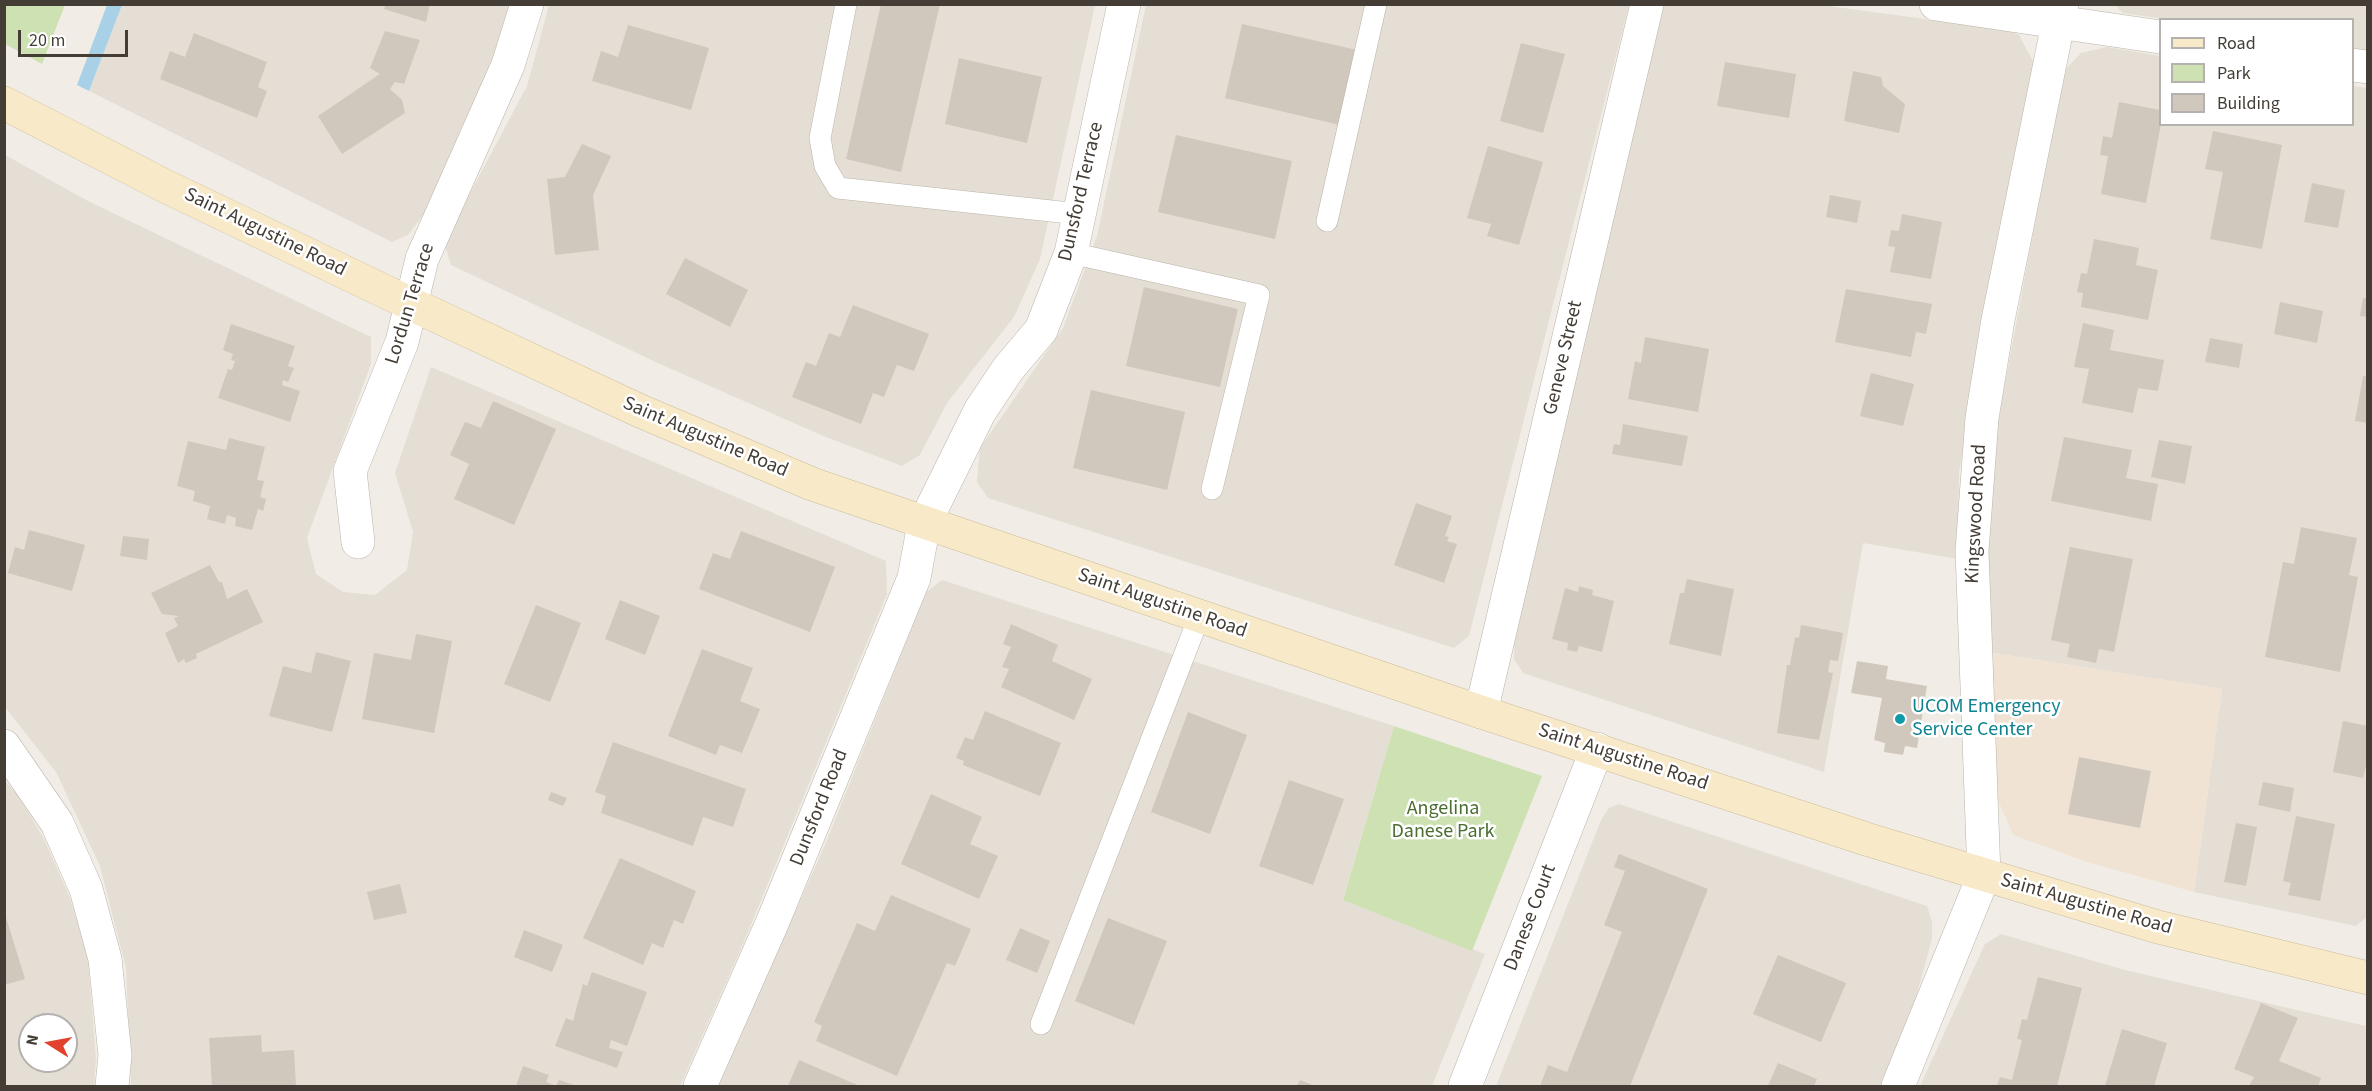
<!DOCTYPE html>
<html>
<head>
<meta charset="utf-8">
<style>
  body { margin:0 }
  #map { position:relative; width:2372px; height:1091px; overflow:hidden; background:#f1ede6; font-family:"Source Sans 3",sans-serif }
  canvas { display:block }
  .frame { position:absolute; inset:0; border:6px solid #433d36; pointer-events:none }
  .legend { position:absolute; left:2159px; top:18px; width:195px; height:108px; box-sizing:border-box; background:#fff; border:2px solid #b4b1af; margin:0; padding:8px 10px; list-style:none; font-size:18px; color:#433d36 }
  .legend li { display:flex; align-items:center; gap:12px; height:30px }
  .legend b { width:30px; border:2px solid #b4b1af }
  .north { position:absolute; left:18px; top:1013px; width:60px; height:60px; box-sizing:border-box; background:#fff; border:2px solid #b4b1af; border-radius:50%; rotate:281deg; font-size:16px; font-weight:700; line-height:24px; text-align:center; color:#433d36 }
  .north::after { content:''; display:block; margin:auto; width:21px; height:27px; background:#e1412d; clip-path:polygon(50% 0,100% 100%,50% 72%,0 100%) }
  .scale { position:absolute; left:18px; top:30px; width:110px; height:27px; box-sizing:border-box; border:3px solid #433d36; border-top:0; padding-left:8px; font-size:18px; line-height:21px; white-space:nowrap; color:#433d36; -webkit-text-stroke:4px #fff; paint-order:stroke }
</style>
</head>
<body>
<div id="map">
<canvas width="2372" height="1091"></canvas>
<div class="frame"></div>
<ul class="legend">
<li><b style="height:8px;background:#f8eac9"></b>Road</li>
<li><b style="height:16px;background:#cee1b3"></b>Park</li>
<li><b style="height:16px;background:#d1c8bd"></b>Building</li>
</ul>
<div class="north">N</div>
<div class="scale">20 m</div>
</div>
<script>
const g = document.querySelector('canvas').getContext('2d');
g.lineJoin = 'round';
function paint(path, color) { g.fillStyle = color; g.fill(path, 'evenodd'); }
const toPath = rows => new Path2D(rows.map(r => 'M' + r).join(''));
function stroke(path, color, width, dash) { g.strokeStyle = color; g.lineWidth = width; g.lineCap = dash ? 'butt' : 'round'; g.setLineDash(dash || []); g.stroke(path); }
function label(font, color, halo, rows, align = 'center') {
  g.font = font + ' "Source Sans 3",sans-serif'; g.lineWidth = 5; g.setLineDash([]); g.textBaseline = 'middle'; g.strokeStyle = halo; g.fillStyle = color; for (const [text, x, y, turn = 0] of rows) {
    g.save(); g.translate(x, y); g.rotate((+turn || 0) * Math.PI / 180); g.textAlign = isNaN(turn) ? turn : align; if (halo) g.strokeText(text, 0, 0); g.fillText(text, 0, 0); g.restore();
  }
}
const residential = toPath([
  [122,5,513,5,500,42,427,210,408,235,392,242,89,91],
  [549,5,1095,5,1040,259,1014,317,947,403,920,455,902,466,821,435,660,364,451,265,444,242,527,86],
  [1146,5,1629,5,1469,636,1454,648,988,498,977,482,980,448,1063,328,1097,236],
  [1661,5,1821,5,2007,30,2019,35,2035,65,1959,472,1958,559,1863,543,1824,772,1523,673,1514,659,1515,611],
  [2115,5,2367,5,2367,52,2353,50,2352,20,2165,19,2123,13],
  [2107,47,2160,56,2160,124,2352,124,2353,86,2367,88,2367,917,2356,926,2194,892,2222,689,1988,652,1984,562,1995,437,2063,72,2081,53],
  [5,155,88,201,371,337,371,364,307,538,316,574,343,592,375,595,407,570,413,532,395,473,431,367,886,561,887,594,743,944,680,1086,131,1086,126,968,100,866,56,772,5,707],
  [942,580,1394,726,1343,899,1485,954,1432,1086,717,1086,825,845,926,592],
  [4,780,18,795,44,839,70,898,88,959,96,1058,94,1086,5,1086],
  [30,1025,66,1025,66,1061,30,1061],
  [1619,804,1927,906,1932,921,1932,939,1909,1023,1883,1086,1496,1086,1601,820,1609,808],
  [2001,934,2125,970,2366,1026,2366,1086,1920,1086,1985,944]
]);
const commercial = toPath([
  [1988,652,2222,689,2194,892,2084,861,2013,835,1997,798]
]);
const green = toPath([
  [4,5,65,5,42,64,5,44],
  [1394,726,1542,776,1472,951,1343,900]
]);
const water = toPath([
  [107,5,122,5,89,91,77,85]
]);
const building = toPath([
  [386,4,430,4,426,22,384,9],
  [881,4,940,4,901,172,846,159],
  [1242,24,1357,50,1340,125,1225,98],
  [628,25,709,48,691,110,592,81,601,51,618,57],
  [385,31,420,40,404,84,395,82,390,89,402,100,405,113,342,154,318,116,380,74,370,68],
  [194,33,267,62,258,87,267,91,257,118,160,79,170,51,185,57],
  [1521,43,1565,54,1543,133,1500,121],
  [959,58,1042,77,1027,143,945,124],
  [1725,62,1796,74,1789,118,1717,106],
  [1853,71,1881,77,1883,86,1905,104,1899,133,1844,121],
  [2119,102,2160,110,2161,124,2146,203,2101,194,2108,156,2100,155,2103,136,2112,138],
  [2213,131,2282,145,2262,249,2210,239,2223,172,2205,169],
  [1176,135,1292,161,1275,239,1158,212],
  [582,144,611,156,593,195,599,250,555,255,547,179,565,177],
  [1488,146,1543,162,1519,245,1487,236,1491,224,1467,218],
  [2312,183,2345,190,2338,228,2304,222],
  [1830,195,1861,201,1857,223,1826,217],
  [1902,214,1942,222,1931,279,1890,272,1895,247,1888,246,1891,230,1899,231],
  [2094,239,2139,248,2136,265,2158,270,2148,320,2081,307,2083,293,2077,292,2081,273,2087,274],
  [685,258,748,290,730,327,666,294],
  [1144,287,1238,309,1220,387,1126,366],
  [1846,289,1932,304,1926,334,1916,332,1911,357,1835,342],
  [2363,298,2368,299,2368,317,2360,316],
  [2280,302,2323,311,2317,343,2274,334],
  [853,305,929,334,914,371,897,365,884,397,873,393,861,424,792,397,806,362,816,366,829,333,840,337],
  [2083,323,2114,330,2110,350,2164,360,2158,391,2138,388,2133,413,2082,403,2089,369,2074,367],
  [231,324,295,346,288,366,294,368,288,382,283,380,282,385,300,391,290,422,218,398,228,369,232,370,235,361,231,360,233,354,223,350],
  [1645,337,1709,349,1698,412,1628,399,1635,361,1641,363],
  [2210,338,2243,344,2239,368,2205,362],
  [1871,373,1914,384,1903,426,1860,416],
  [2363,376,2368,377,2368,423,2355,421],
  [1091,390,1185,412,1167,490,1073,468],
  [493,401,556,429,514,525,454,499,469,464,450,455,465,422,481,428],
  [1623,424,1688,436,1682,466,1612,454,1614,444,1620,445],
  [2064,437,2132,450,2126,478,2158,484,2151,521,2051,501],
  [229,438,265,447,257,480,264,481,260,497,266,499,263,511,258,509,252,530,235,526,236,518,227,515,225,524,207,519,210,506,193,501,195,491,177,486,188,441,226,450],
  [2159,440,2192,446,2185,484,2151,477],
  [1416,503,1452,516,1445,536,1449,537,1447,541,1457,544,1444,583,1394,565],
  [2301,527,2357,538,2349,575,2358,577,2340,672,2265,657,2283,562,2294,564],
  [29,530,85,545,72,591,8,573,15,547,24,550],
  [741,531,835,567,810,632,699,589,713,553,730,559],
  [123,536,149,539,147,560,120,556],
  [2070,547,2133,559,2114,652,2099,649,2096,663,2067,657,2070,644,2051,640],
  [210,565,219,582,222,582,227,599,247,589,263,622,196,654,197,658,186,663,184,659,178,663,165,633,178,626,174,618,179,616,162,614,151,593],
  [1687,579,1734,589,1721,656,1669,644,1680,593,1684,593],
  [1579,586,1593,590,1592,595,1614,601,1602,652,1579,646,1577,652,1567,650,1568,643,1552,639,1565,588,1578,592],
  [620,600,660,616,645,655,605,639],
  [536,605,581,623,550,702,504,684],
  [1011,624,1058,645,1052,661,1092,679,1074,720,1001,687,1009,669,1002,667,1011,647,1003,644],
  [1801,625,1843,633,1838,661,1830,660,1828,672,1833,673,1819,740,1777,733,1787,665,1790,665,1795,637,1799,638],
  [416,634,452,641,434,733,362,719,374,653,411,660],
  [702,649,753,668,740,701,760,709,742,753,720,745,716,755,668,736],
  [316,652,351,661,332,732,269,716,283,666,311,673],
  [1857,661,1888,666,1886,679,1927,686,1917,748,1905,746,1903,755,1884,752,1885,743,1874,740,1882,698,1851,693],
  [985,711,1061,743,1040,796,963,765,964,761,956,758,965,737,973,740],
  [1188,712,1247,735,1210,834,1151,812],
  [2343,721,2368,726,2368,757,2363,778,2333,772],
  [613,742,746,789,733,827,703,817,693,846,601,813,606,796,595,792],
  [2079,757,2151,771,2140,828,2068,814],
  [1289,780,1344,799,1313,885,1259,866],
  [2263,782,2294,788,2290,812,2258,805],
  [551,792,567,798,563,806,548,800],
  [931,794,982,817,970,844,998,856,979,899,901,864],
  [2296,816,2335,824,2320,901,2288,895,2291,883,2283,881],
  [2236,823,2257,827,2246,886,2224,882],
  [1619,854,1708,889,1630,1086,1540,1086,1548,1065,1567,1072,1622,932,1604,925,1625,871,1614,867],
  [620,858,696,891,683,924,674,920,663,948,652,943,643,965,583,938],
  [400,884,407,913,374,920,367,892],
  [891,895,971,929,955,966,947,963,897,1076,816,1041,822,1026,814,1022,857,923,875,931],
  [5,914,25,979,4,985,4,915],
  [1108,918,1167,941,1134,1025,1075,1001],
  [1020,928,1050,941,1037,973,1006,960],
  [524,930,563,945,552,972,514,957],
  [1778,955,1846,983,1821,1042,1753,1014],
  [592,972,647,992,627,1046,611,1040,609,1048,623,1052,617,1068,555,1046,566,1018,573,1021,583,984,587,986],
  [2038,977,2082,988,2057,1086,1997,1086,2000,1077,2012,1080,2022,1040,2017,1039,2022,1019,2027,1020],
  [2261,1003,2298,1018,2279,1061,2321,1078,2318,1086,2249,1086,2254,1077,2234,1069],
  [2122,1029,2167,1043,2154,1086,2105,1086],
  [261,1035,262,1052,294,1050,296,1086,212,1086,209,1038],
  [799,1060,860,1086,788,1086],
  [1778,1063,1817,1079,1814,1086,1768,1086],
  [523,1066,549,1075,546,1082,556,1086,559,1080,577,1086,516,1086],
  [1300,1080,1315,1086,1297,1086]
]);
const service = toPath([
  [846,4,820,138,825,166,838,188,1079,214],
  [1327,221,1376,4],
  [1071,253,1259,295,1212,489],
  [1041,1024,1199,617]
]);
const minor = toPath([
  [1936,4,2160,37],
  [2352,65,2368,67],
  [358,542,350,471,402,342,422,259,508,65,527,4],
  [1481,712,1647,4],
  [4,746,57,823,86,889,105,959,115,1055,112,1086],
  [700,1086,773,921,914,578,924,524,980,411,1008,369,1041,330,1071,253,1124,4],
  [1465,1086,1597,749],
  [1898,1086,1984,875,1972,551,1982,418,1998,320,2062,4]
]);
const secondary = toPath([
  [4,103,165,186,411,304,638,410,812,484,1481,712,1866,839,2158,927,2368,978]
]);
const markers = [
  [1900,719,6,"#0f9aa8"]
];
const streetNames = [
  ["Dunsford Terrace",1082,192,-77],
  ["Saint Augustine Road",265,233,26],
  ["Lordun Terrace",411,304,-73],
  ["Geneve Street",1564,358,-77],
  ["Saint Augustine Road",705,438,23],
  ["Kingswood Road",1977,514,-87],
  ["Saint Augustine Road",1162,604,19],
  ["Saint Augustine Road",1623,758,18],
  ["Dunsford Road",820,808,-68],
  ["Saint Augustine Road",2086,905,16],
  ["Danese Court",1531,918,-69]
];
const cultureNames = [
  ["UCOM Emergency",1912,708],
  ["Service Center",1912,731]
];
const parkNames = [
  ["Angelina",1443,810],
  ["Danese Park",1443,833]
];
paint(residential, '#e4ded4');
paint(commercial, '#f1e3d3');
paint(green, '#cee1b3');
paint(water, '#a8d0e7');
paint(building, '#d1c8bd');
stroke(service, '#bbb4aa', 22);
stroke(minor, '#bbb4aa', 34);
stroke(secondary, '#cbbd9a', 34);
stroke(service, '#fff', 21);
stroke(minor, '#fff', 33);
stroke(secondary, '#f8eac9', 33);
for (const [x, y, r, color] of markers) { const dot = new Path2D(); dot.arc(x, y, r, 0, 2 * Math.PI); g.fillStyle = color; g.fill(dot); stroke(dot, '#fff', 2); }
label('20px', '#433d36', '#fff', streetNames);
label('20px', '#0d838f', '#fff', cultureNames, 'left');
label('20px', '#4a6d30', '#fff', parkNames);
</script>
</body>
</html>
